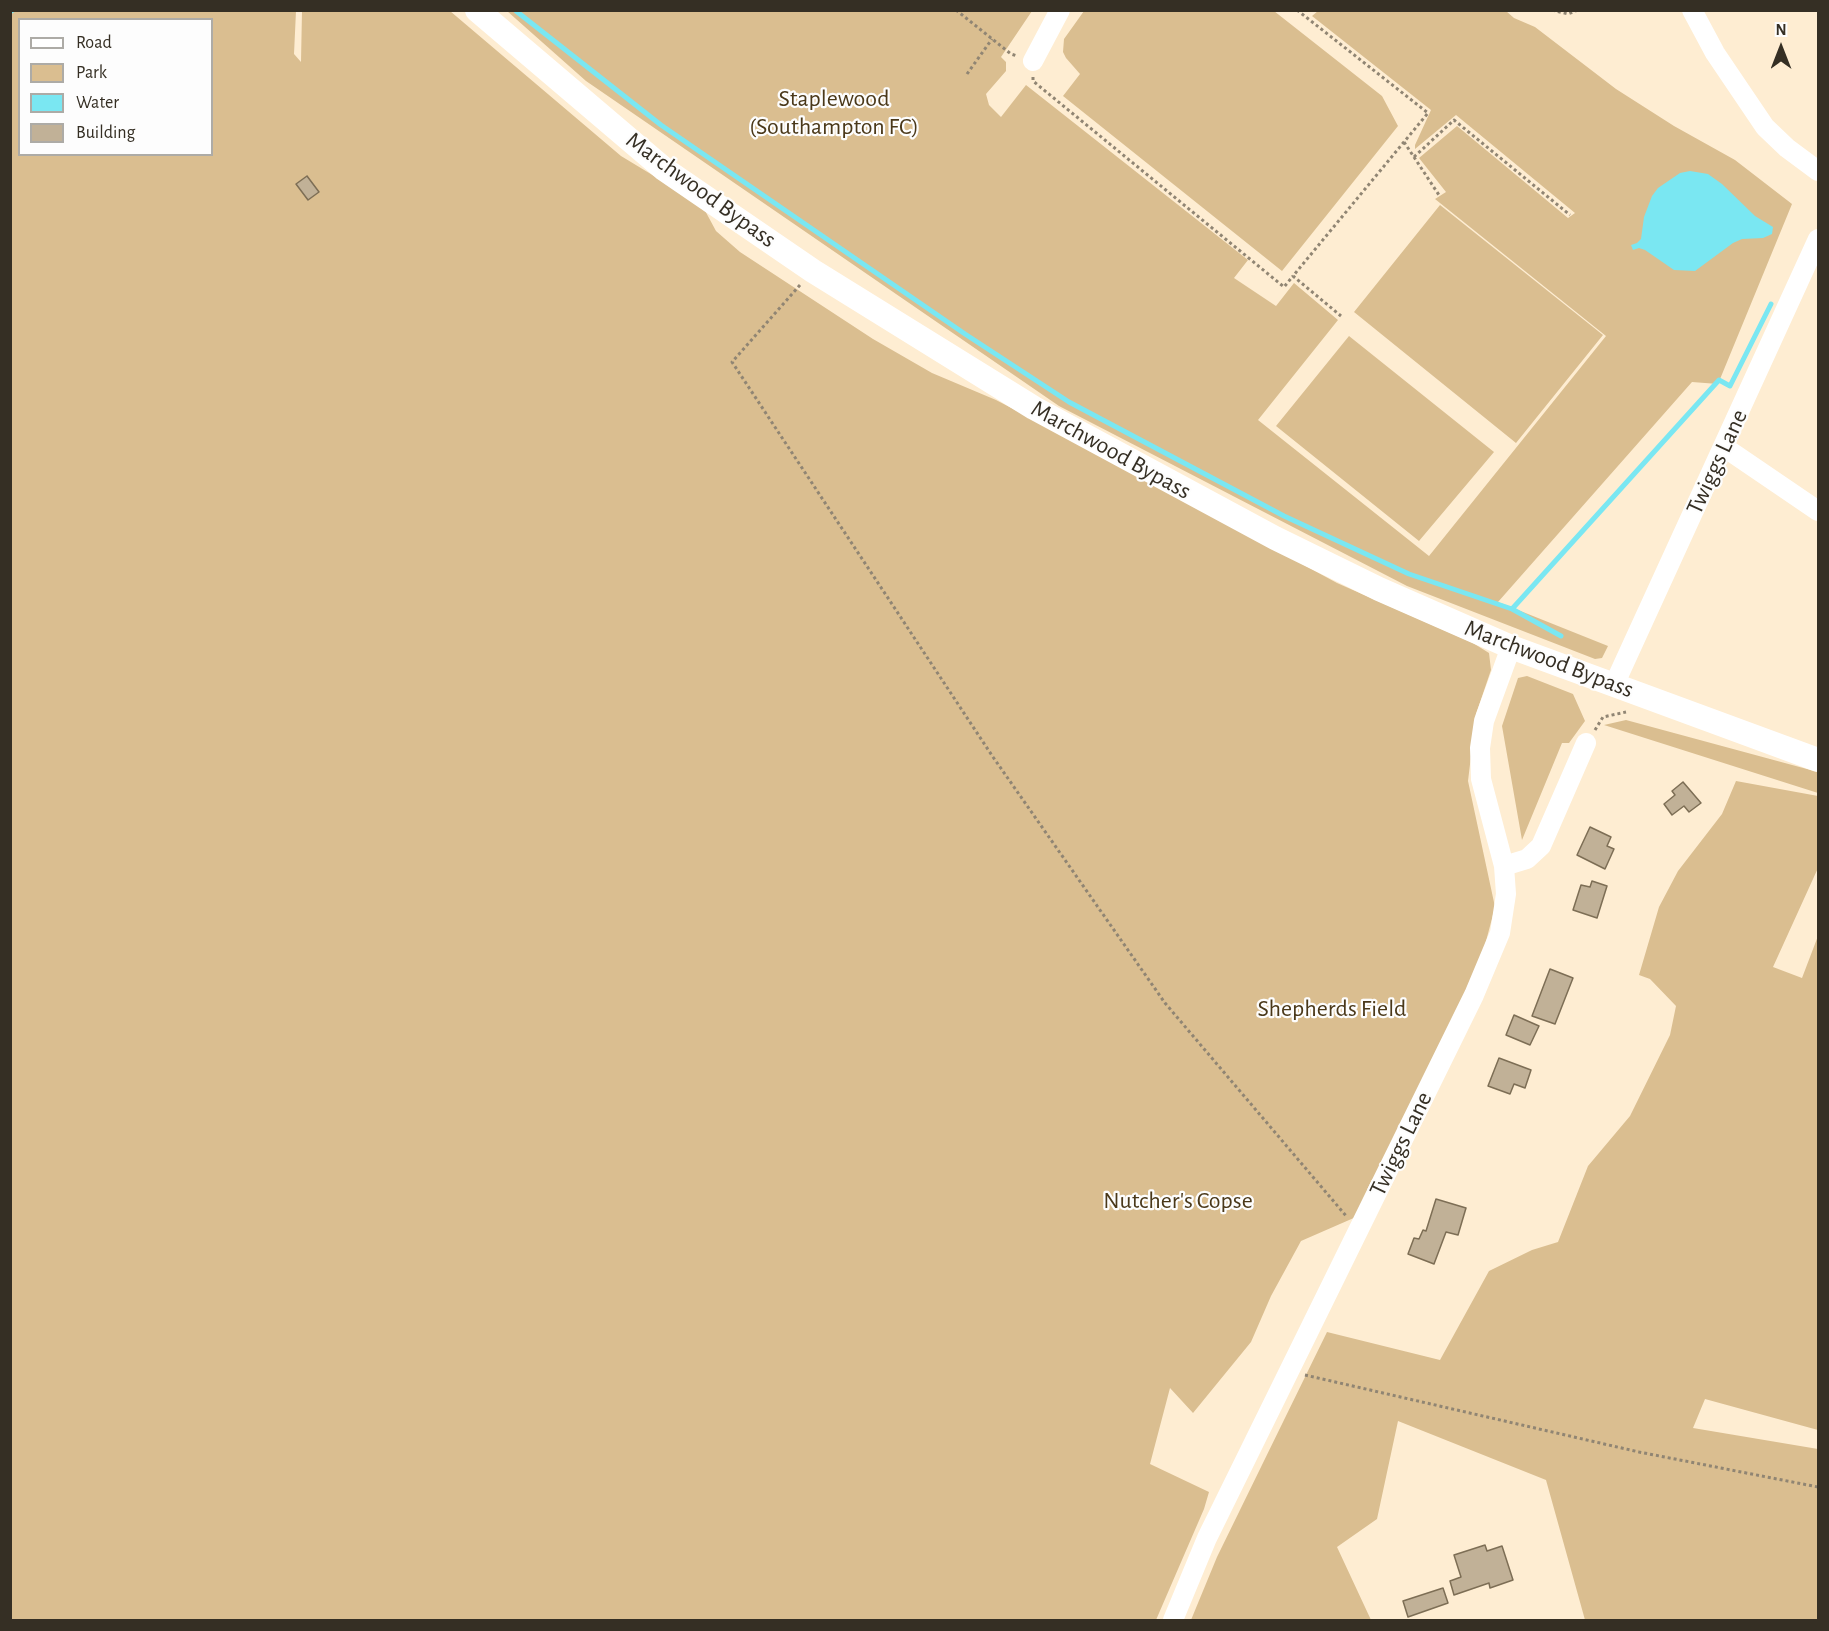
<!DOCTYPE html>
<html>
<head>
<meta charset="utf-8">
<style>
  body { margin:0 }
  #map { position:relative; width:1829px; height:1631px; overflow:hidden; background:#feedd2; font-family:"Alegreya Sans",sans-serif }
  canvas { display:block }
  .frame { position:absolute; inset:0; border:12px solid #352f24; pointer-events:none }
  .legend { position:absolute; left:18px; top:18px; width:195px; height:138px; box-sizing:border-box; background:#fdfdfd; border:2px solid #adaba6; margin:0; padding:8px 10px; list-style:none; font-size:18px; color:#352f24 }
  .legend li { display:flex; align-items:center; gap:12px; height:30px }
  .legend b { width:30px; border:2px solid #adaba6 }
  .north { position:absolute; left:1751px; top:18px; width:60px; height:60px; -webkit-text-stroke:4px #fdfdfd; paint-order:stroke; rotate:0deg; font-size:16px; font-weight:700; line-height:24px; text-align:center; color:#352f24 }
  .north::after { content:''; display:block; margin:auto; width:21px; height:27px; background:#352f24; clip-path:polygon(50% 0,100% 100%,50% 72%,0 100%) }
</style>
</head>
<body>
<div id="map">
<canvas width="1829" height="1631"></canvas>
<div class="frame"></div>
<ul class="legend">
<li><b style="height:8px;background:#fff"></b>Road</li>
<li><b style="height:16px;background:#dabe90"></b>Park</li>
<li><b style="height:16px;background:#7ae7f2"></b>Water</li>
<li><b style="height:16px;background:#c1b197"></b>Building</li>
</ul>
<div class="north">N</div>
</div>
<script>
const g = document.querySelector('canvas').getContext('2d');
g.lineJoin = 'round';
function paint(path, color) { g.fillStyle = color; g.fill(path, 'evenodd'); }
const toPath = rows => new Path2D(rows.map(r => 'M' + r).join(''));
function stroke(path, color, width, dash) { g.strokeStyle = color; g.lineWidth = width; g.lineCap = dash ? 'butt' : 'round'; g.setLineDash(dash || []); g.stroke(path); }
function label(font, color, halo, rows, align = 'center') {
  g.font = font + ' "Alegreya Sans",sans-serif'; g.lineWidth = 4.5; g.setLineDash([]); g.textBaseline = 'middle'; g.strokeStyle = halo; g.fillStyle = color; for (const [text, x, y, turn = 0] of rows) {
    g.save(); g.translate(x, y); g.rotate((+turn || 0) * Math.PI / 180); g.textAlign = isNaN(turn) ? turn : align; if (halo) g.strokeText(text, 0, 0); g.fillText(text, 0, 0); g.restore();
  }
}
const green = toPath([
  [11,11,296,11,294,54,301,62,302,11,450,11,621,156,702,205,716,231,740,252,873,339,932,373,996,400,1100,454,1337,583,1473,643,1489,653,1491,670,1476,714,1468,781,1495,907,1480,964,1356,1217,1301,1241,1271,1296,1251,1342,1193,1413,1170,1388,1150,1464,1209,1492,1204,1509,1156,1620,11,1620],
  [20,20,212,20,212,154,20,154],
  [507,11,1032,11,1001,57,1006,62,1006,71,986,94,989,105,1001,117,1026,85,1248,260,1234,278,1276,306,1294,283,1338,320,1258,420,1429,556,1606,336,1435,199,1446,192,1419,158,1457,126,1568,218,1575,213,1456,115,1415,149,1415,145,1431,110,1312,16,1318,11,1506,11,1514,18,1535,27,1616,89,1674,126,1735,160,1792,204,1718,384,1692,382,1498,602,1608,646,1602,658,1595,659,1407,586,1059,406,586,81],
  [1084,11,1274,11,1382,96,1398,126,1282,271,1063,96,1080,74,1066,58,1063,52,1064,39],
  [1440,205,1603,335,1516,443,1354,312],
  [1349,336,1494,452,1419,541,1276,426],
  [1527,676,1573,694,1585,721,1569,743,1562,743,1522,840,1502,726,1518,678],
  [1626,720,1818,772,1818,793,1604,725],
  [1736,781,1818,796,1818,868,1773,967,1802,978,1818,936,1818,1430,1705,1399,1693,1428,1818,1449,1818,1620,1585,1620,1546,1480,1398,1421,1377,1519,1337,1547,1371,1620,1191,1620,1217,1557,1327,1332,1440,1360,1489,1271,1532,1250,1558,1242,1588,1166,1630,1116,1670,1035,1676,1006,1650,979,1639,975,1659,907,1678,871,1722,814]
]);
const water = toPath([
  [1690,171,1708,174,1722,184,1755,216,1773,227,1772,234,1763,238,1742,239,1733,243,1695,271,1674,270,1645,250,1639,248,1633,250,1631,245,1637,243,1641,239,1644,217,1652,196,1658,188,1680,173]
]);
const stream = toPath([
  [516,11,661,125,965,334,1069,402,1284,516,1409,574,1512,609,1561,636],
  [10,12,13,10],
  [1512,609,1719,380,1730,386,1771,304]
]);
const building = toPath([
  [307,176,319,192,308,200,296,184,307,176],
  [1683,782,1701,803,1689,812,1684,806,1672,815,1664,804,1675,795,1672,791,1683,782],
  [1590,827,1611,837,1607,846,1614,849,1605,869,1577,855,1590,827],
  [1592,881,1607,886,1597,918,1573,910,1581,885,1590,887,1592,881],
  [1550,969,1573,978,1555,1024,1532,1016,1550,969],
  [1514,1015,1539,1026,1530,1045,1506,1035,1514,1015],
  [1499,1058,1531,1070,1525,1088,1514,1084,1510,1094,1488,1086,1499,1058],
  [1436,1199,1466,1208,1458,1235,1446,1232,1434,1264,1408,1254,1414,1238,1419,1239,1423,1230,1426,1231,1436,1199],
  [1485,1545,1487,1551,1502,1546,1513,1580,1490,1588,1489,1583,1454,1595,1450,1581,1461,1577,1454,1555,1485,1545],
  [1443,1588,1448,1603,1408,1617,1403,1601,1443,1588]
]);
const path = toPath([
  [956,10,1011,54,1017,56],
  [1297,10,1428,113,1293,276,1341,316],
  [1552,10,1568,14,1578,10],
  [967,74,992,39],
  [1033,77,1033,81,1284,287,1293,276],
  [1404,142,1439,195],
  [1414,157,1454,120,1570,215],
  [800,285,732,362,993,757,1165,1003,1347,1217],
  [1595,730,1603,717,1626,712],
  [1305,1375,1639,1452,1818,1487]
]);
const minor = toPath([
  [1692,10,1715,53,1765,127,1787,148,1818,171],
  [1033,61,1060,10],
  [1724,447,1818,511],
  [1614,685,1818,239],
  [1504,866,1527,859,1541,846,1586,743],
  [1173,1620,1207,1538,1474,995,1500,933,1506,894,1504,866,1481,779,1480,748,1484,721,1511,647]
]);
const major = toPath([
  [477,10,664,169,813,271,1034,408,1275,538,1379,589,1511,647,1818,760]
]);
const parkNames = [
  ["Staplewood",834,99],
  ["(Southampton FC)",834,127],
  ["Shepherds Field",1332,1009],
  ["Nutcher's Copse",1178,1201]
];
const streetNames = [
  ["Marchwood Bypass",701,190,36],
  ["Marchwood Bypass",1111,450,29],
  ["Twiggs Lane",1717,462,-65],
  ["Marchwood Bypass",1549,659,21],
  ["Twiggs Lane",1401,1144,-64]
];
paint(green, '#dabe90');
paint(water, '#7ae7f2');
stroke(stream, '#7ae7f2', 5);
paint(building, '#c1b197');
stroke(building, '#7d6e55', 1.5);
stroke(path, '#908573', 3, [3, 3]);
stroke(minor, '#fff', 20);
stroke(major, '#fff', 24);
label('24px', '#4a3819', '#fdfdfd', parkNames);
label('24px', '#352f24', '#fdfdfd', streetNames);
</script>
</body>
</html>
